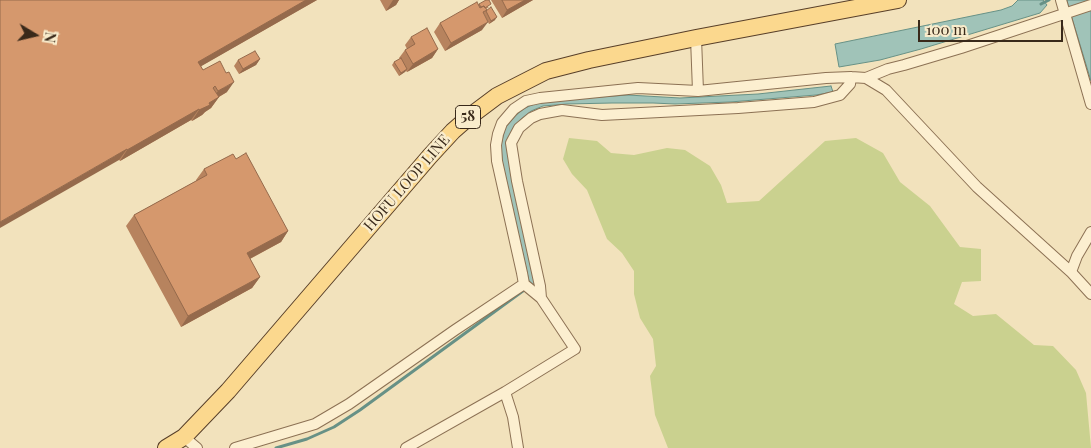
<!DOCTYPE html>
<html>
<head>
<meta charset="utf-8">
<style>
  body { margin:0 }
  #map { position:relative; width:1091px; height:448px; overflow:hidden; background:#f2e2bc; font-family:"Playfair Display",serif }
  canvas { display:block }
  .north { position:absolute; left:10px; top:10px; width:50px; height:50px; -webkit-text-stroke:4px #f9eccc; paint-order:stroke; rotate:99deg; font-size:14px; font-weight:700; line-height:20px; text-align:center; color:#39291a }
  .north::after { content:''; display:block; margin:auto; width:18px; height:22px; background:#39291a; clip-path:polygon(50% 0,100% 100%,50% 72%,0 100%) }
  .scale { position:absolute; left:918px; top:20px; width:145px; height:22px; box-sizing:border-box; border:2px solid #39291a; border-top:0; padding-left:6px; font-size:15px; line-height:18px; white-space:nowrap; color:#39291a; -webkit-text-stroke:4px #f9eccc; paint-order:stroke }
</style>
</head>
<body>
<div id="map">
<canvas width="1091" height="448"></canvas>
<div class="north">N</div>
<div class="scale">100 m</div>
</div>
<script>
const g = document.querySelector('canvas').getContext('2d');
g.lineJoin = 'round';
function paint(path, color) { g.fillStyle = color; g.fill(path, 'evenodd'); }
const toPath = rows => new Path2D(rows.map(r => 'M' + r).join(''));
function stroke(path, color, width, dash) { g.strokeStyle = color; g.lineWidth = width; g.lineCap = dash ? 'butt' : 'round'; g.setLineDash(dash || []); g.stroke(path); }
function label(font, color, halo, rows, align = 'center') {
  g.font = font + ' "Playfair Display",serif'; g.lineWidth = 4.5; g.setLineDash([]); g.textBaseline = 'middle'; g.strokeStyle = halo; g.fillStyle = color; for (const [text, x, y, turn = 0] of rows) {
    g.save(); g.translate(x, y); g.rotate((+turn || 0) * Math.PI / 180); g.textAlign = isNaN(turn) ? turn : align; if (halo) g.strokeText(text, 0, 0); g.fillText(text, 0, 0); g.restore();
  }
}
const green = toPath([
  [569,138,597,141,611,153,634,155,667,148,685,150,710,166,721,185,727,203,759,201,825,141,856,138,883,153,900,182,930,206,960,247,981,249,981,281,962,282,954,304,973,316,996,314,1034,345,1053,346,1076,370,1086,393,1091,448,668,448,655,415,650,376,656,366,653,339,640,318,634,294,634,271,622,253,607,239,587,190,572,174,563,159]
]);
const water = toPath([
  [1018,0,1043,0,1047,5,1040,13,921,49,880,60,839,67,835,44,1001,10,1012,6,1018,0],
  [1067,0,1089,0,1091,7,1091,81,1068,5,1067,0],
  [831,86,833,92,816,95,730,102,675,104,653,103,612,103,567,104,543,106,531,111,521,119,513,128,508,139,535,283,533,286,531,284,529,281,502,161,501,145,505,128,515,116,525,108,537,103,572,99,628,95,680,98,758,94,831,86]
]);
const stream = toPath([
  [1041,4,1049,0],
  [276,448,307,439,334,427,360,410,527,288]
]);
const street = toPath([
  [1061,0,1091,104],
  [696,38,698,91],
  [866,78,888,69,904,65,961,48,1091,5],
  [1071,272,1077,256,1091,232],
  [541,298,540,286,517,181,511,143,519,128,531,118,540,114,562,110,602,115,738,108,814,102,840,95,850,84,851,77],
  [505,392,513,417,518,448],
  [184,437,197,448],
  [235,448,315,424,349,404,455,330,524,284],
  [406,448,505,392,575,349,541,298,524,284,522,273,497,161,496,145,498,134,502,123,514,109,526,101,540,98,638,88,698,91,826,78,851,77,866,78,886,90,977,187,1071,272,1091,294]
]);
const primary = toPath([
  [166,448,184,437,228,391,430,156,453,131,469,117,497,96,546,71,589,60,696,38,898,0]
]);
const wall = toPath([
  [0,0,317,0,201,66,203,70,227,92,219,97,211,108,205,112,202,115,192,121,191,120,120,161],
  [380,0,399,0,396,5,386,11],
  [491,0,533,0,502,18],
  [479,4,489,7,486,9,495,20,489,24,484,14,482,30,445,51,434,32,440,23],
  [411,37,438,49,432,58,407,72,406,71,399,76,392,65,394,62,400,59,399,58,405,50,407,49,405,45],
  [260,59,256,65,239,74,234,66,238,60],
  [236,159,288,231,281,242,250,259,260,277,252,288,181,327,126,226,134,215,196,181,196,180,204,169]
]);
const shadedWall = toPath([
  [306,0,317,0,191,72,198,62],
  [393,0,399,0,396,5,386,11],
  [525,0,533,0,502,18,507,10],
  [497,17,495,20,489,24,491,21],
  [488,22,482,30,445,51,451,43],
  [438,49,432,58,407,72,413,64],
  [260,59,256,65,239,74,243,69],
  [407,69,405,72,399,76,401,73],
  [234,82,227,92,210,102,218,91],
  [219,97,211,108,205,112,202,115,192,121,199,110,209,103],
  [199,109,191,120,120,161,127,150],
  [127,149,119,160,0,228,0,222],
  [288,231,281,242,240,264,247,253],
  [260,277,252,288,181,327,188,316]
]);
const building = toPath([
  [0,0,306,0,198,62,203,70,220,61,226,73,229,72,234,82,218,91,215,86,213,88,219,97,209,103,210,105,199,110,199,109,127,150,127,149,0,222,0,0],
  [486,0,489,0,491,4,485,8,484,6,481,7,479,4,486,0],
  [502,0,525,0,507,10,502,0],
  [477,2,480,8,484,6,487,10,483,12,488,22,451,43,440,23,477,2],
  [491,7,497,17,491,21,486,11,491,7],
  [427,28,438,49,413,64,405,50,415,44,411,37,427,28],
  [255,51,260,59,243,69,238,60,255,51],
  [401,58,407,69,401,73,394,62,401,58],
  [246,153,288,231,247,253,260,277,188,316,134,215,207,175,204,169,233,154,236,159,246,153]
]);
const shields = [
  [468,117,25]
];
const shieldNames = [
  ["58",468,117]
];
const streetNames = [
  ["HOFU LOOP LINE",407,183,-49]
];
paint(green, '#cad18f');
paint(water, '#a0c3b8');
stroke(water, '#679186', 1);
stroke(stream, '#679186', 3);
stroke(street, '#8c7154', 12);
stroke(primary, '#583f29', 18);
stroke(street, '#fcefd0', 10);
stroke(primary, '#fbd88e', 16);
paint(wall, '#b7835e');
paint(shadedWall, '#956a4c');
paint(building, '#d5986d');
stroke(building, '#956a4c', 1);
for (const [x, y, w] of shields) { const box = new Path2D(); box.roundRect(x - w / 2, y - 11.5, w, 23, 4); g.fillStyle = '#f9eccc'; g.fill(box); stroke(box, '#39291a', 1); }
label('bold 14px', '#39291a', null, shieldNames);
label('15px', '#39291a', '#f9eccc', streetNames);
</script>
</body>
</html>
